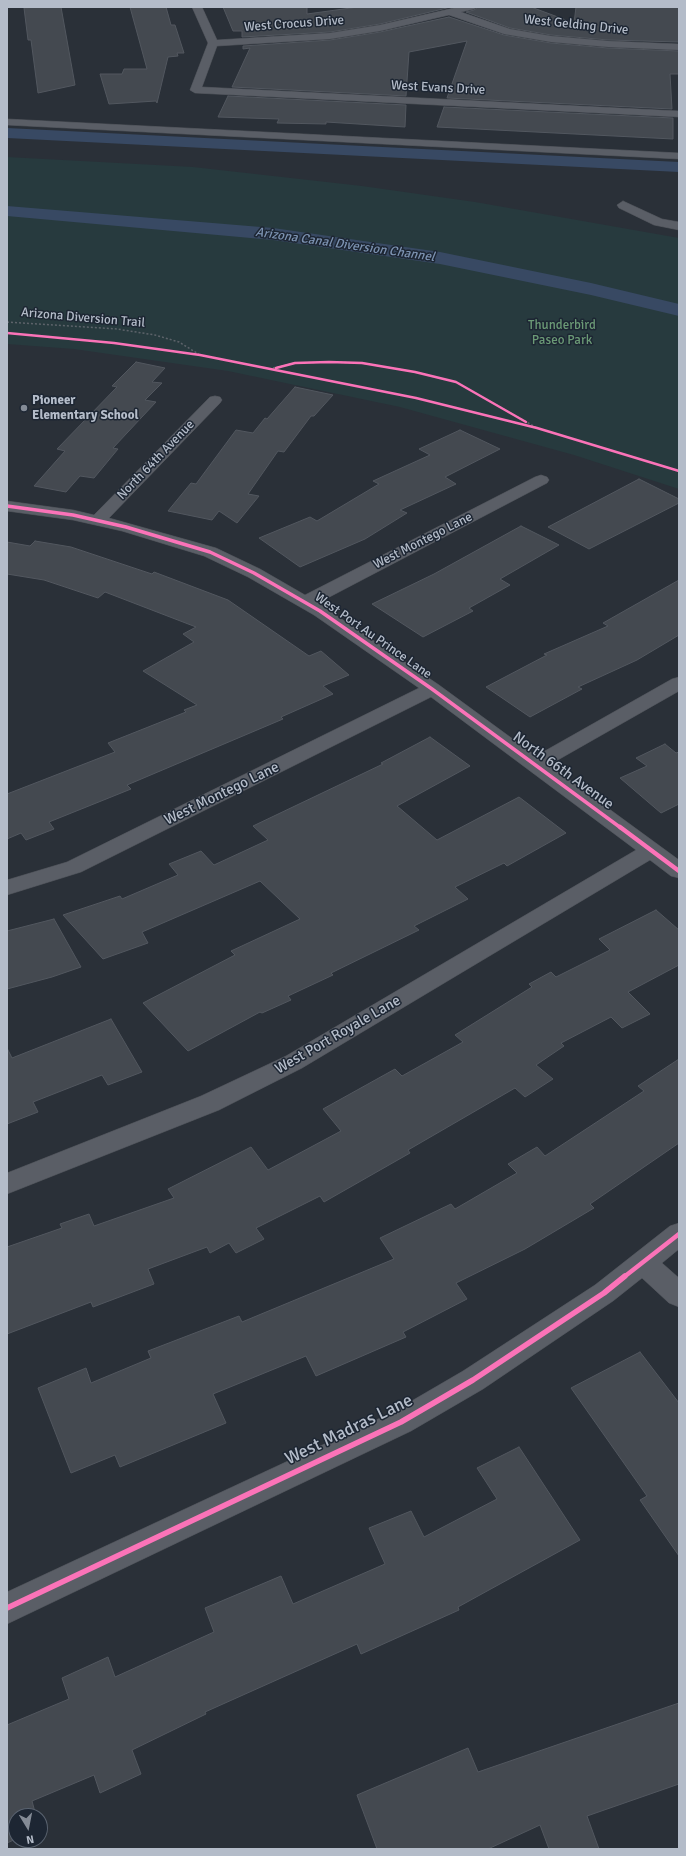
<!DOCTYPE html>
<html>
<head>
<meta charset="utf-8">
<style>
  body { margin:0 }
  #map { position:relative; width:686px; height:1856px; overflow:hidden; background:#2a3038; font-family:Signika,sans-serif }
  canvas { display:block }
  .frame { position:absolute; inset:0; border:8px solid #b4bcc9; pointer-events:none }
  .north { position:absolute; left:8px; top:1808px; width:40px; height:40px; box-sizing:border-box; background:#1d2633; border:1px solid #59626f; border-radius:50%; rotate:170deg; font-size:11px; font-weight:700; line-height:16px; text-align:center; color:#b4bcc9 }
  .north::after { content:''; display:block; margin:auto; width:14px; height:18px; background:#848b96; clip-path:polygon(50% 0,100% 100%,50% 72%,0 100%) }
</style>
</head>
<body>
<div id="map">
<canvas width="686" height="1856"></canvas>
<div class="frame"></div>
<div class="north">N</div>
</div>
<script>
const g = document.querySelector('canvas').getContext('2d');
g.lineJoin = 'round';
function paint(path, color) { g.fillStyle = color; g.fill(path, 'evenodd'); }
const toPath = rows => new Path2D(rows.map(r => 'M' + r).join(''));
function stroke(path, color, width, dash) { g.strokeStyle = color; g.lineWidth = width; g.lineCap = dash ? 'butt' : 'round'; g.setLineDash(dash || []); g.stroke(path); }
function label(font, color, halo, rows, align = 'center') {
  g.font = font + ' Signika,sans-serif'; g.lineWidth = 3; g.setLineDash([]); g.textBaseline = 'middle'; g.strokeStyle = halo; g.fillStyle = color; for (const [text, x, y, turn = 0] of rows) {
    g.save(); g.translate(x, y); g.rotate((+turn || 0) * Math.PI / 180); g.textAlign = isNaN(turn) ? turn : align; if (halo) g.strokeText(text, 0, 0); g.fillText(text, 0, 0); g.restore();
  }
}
const green = toPath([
  [7,157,193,167,362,186,475,202,679,238,679,489,574,455,400,407,228,371,74,349,7,344]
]);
const canal = toPath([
  [7,128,679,162,679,172,7,138,7,128],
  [7,206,273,228,440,252,591,283,679,304,679,316,591,295,440,264,273,240,7,216,7,206]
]);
const building = toPath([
  [39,7,61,7,75,85,38,93,31,40,28,40,24,8,39,7],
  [130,7,166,7,171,25,175,25,184,53,177,53,178,56,168,57,157,103,156,101,109,104,100,74,122,74,124,69,147,69,130,7],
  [223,7,307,7,307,14,358,7,451,7,380,24,330,32,242,37,242,31,233,31,223,7],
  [478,7,531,7,574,23,576,7,679,7,679,42,608,40,551,35,510,28,466,12,474,10,478,7],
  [449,17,504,35,551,43,608,48,679,51,679,74,670,74,672,109,447,98,467,41,409,52,406,96,232,87,250,48,243,49,243,46,330,40,380,32,449,17],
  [228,96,406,105,405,127,326,122,326,124,277,123,279,119,218,117,228,96],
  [444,107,673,118,673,139,437,127,444,107],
  [136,362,165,368,152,382,162,383,145,400,156,402,113,448,118,449,94,478,80,476,66,492,34,486,65,451,57,449,117,387,112,386,136,362],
  [295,387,333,395,314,416,311,416,284,452,278,451,248,494,259,496,237,523,219,511,212,520,168,511,191,483,196,484,236,430,253,433,265,418,267,419,295,387],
  [460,430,500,449,445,477,456,484,400,510,407,513,365,539,300,567,259,538,310,517,317,521,379,484,373,481,430,455,419,449,460,430],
  [639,479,679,499,679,503,589,549,548,527,639,479],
  [521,526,559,545,500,579,510,585,469,608,473,611,423,637,372,604,434,574,521,526],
  [35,541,71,547,152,574,154,572,228,600,309,656,321,651,349,675,323,686,333,694,281,717,283,719,127,785,131,789,49,822,54,829,26,840,21,833,7,839,7,794,115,752,108,743,186,712,184,710,197,705,143,671,194,642,183,634,196,627,105,592,98,598,44,580,7,574,7,542,30,546,35,541],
  [679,580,679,635,637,660,578,687,582,689,530,717,486,687,547,655,544,654,608,626,603,623,679,580],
  [430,737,470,766,397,806,437,840,519,797,566,833,507,866,504,863,455,887,468,899,414,926,419,930,331,973,333,975,288,996,291,1000,262,1013,260,1012,188,1051,143,1003,235,955,231,951,300,919,260,881,142,932,148,943,103,959,63,915,120,896,122,899,178,875,169,864,201,851,214,865,268,840,253,826,383,764,381,763,430,737],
  [665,744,676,753,679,752,679,804,661,813,620,778,647,766,636,758,665,744],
  [656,910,679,930,679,965,628,992,650,1014,622,1028,611,1017,561,1043,564,1046,536,1065,553,1079,525,1097,515,1088,408,1150,410,1153,324,1202,320,1196,256,1228,264,1239,236,1253,229,1243,210,1253,207,1247,148,1269,154,1284,93,1307,91,1302,7,1334,7,1247,62,1228,60,1224,89,1214,94,1226,174,1198,168,1189,251,1147,268,1170,341,1131,323,1109,395,1069,402,1076,463,1042,455,1035,532,987,529,984,551,972,556,977,610,950,599,939,656,910],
  [54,919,81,967,52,977,7,989,7,931,54,919],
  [111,1019,142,1072,108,1085,102,1075,33,1102,38,1112,7,1124,7,1048,12,1058,111,1019],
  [679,1059,679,1143,590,1204,594,1208,525,1249,456,1283,467,1299,403,1332,406,1337,316,1376,306,1356,213,1394,226,1423,120,1467,115,1455,71,1473,38,1388,86,1368,91,1383,151,1358,148,1351,239,1316,242,1322,394,1259,380,1238,451,1204,455,1209,517,1173,508,1164,537,1147,545,1156,644,1091,638,1086,679,1059],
  [640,1352,679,1403,679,1556,640,1500,647,1496,571,1388,640,1352],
  [519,1447,580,1540,458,1607,459,1610,361,1654,357,1644,205,1712,206,1714,132,1750,141,1774,100,1793,94,1775,32,1801,36,1816,16,1816,16,1839,7,1843,7,1725,69,1699,62,1678,108,1657,115,1677,214,1632,205,1608,281,1576,293,1604,385,1564,369,1528,411,1511,424,1537,497,1499,477,1468,519,1447],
  [679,1703,679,1784,587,1816,599,1849,549,1849,540,1825,488,1849,377,1849,357,1795,468,1748,478,1772,679,1703]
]);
const path = toPath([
  [7,322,117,329,155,335,179,342,200,355],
  [273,368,295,363,329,362,362,363,415,372,456,382,537,428],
  [652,463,679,471]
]);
const lane = toPath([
  [7,119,679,153,679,159,7,125,7,119]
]);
const street = toPath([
  [192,7,202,7,217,40,330,33,380,25,458,7,476,7,474,9,461,12,510,29,551,36,608,41,679,44,679,50,608,47,551,42,504,34,449,15,380,31,330,39,217,46,202,87,679,111,679,117,195,93,190,90,208,43,192,7],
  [623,201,662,219,679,222,679,230,654,225,619,208,617,205,623,201],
  [215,396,220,397,222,400,220,403,109,518,216,548,260,569,305,595,535,477,541,475,547,477,549,480,547,483,318,603,439,685,536,756,672,679,679,677,679,691,549,765,679,860,679,878,671,876,650,860,302,1068,219,1110,7,1194,7,1173,201,1096,286,1056,636,850,431,697,81,872,7,895,7,880,67,862,419,688,314,615,248,577,204,556,122,531,73,520,7,511,7,501,73,510,94,515,210,397,215,396],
  [679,1223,679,1249,662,1263,679,1278,679,1307,669,1303,642,1278,613,1301,483,1389,411,1431,7,1624,7,1592,391,1413,463,1371,595,1285,670,1226,679,1223]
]);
const cyclewayFar3 = toPath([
  [7,333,114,343,200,355,416,398,537,428,679,471],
  [276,368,295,363,329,362,362,363,415,372,456,382,526,422]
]);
const cyclewayFar2 = toPath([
  [7,506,73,515,126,527,210,552,254,573,320,611,432,689,621,828]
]);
const cyclewayFar1 = toPath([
  [620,827,679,871],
  [624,1277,679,1234]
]);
const cycleway = toPath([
  [7,1608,401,1422,473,1380,604,1293,625,1276]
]);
const markers = [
  [24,408,4,"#848b96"]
];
const farStreetnames = [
  ["West Crocus Drive",294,24,-4],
  ["West Gelding Drive",576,25,6],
  ["West Evans Drive",438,88,3],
  ["Arizona Diversion Trail",83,318,5],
  ["North 64th Avenue",156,460,-46],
  ["West Montego Lane",423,541,-27],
  ["West Port Au Prince Lane",373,636,35]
];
const farWaternames = [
  ["Arizona Canal Diversion Channel",345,245,8]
];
const farParknames = [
  ["Thunderbird",562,326],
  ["Paseo Park",562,341]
];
const farPoinames = [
  ["Pioneer",32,401],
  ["Elementary School",32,416]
];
const streetNames = [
  ["North 66th Avenue",563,771,36],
  ["West Montego Lane",222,794,-26],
  ["West Port Royale Lane",338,1035,-30]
];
const nearStreetnames = [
  ["West Madras Lane",349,1430,-26]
];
paint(green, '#273a3e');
paint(canal, '#384963');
paint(building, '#444950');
stroke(building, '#52575f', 1);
stroke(lane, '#484c53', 1);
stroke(street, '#484c53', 1);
stroke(path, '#5d636a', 1.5, [2, 2]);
paint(lane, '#5a5e66');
paint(street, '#5a5e66');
stroke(cyclewayFar3, '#fb73b8', 2.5);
stroke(cyclewayFar2, '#fb73b8', 3.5);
stroke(cyclewayFar1, '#fb73b8', 4.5);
stroke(cycleway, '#fb73b8', 5.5);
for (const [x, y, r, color] of markers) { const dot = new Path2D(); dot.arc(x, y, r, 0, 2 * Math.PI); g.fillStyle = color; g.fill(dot); stroke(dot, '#1d2633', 1.5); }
label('13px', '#b4bcc9', '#1d2633', farStreetnames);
label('italic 13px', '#7c92b1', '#1d2633', farWaternames);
label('13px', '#6b9a76', '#1d2633', farParknames);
label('bold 13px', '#b4bcc9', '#1d2633', farPoinames, 'left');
label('15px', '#b4bcc9', '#1d2633', streetNames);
label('18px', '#b4bcc9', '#1d2633', nearStreetnames);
</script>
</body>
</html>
